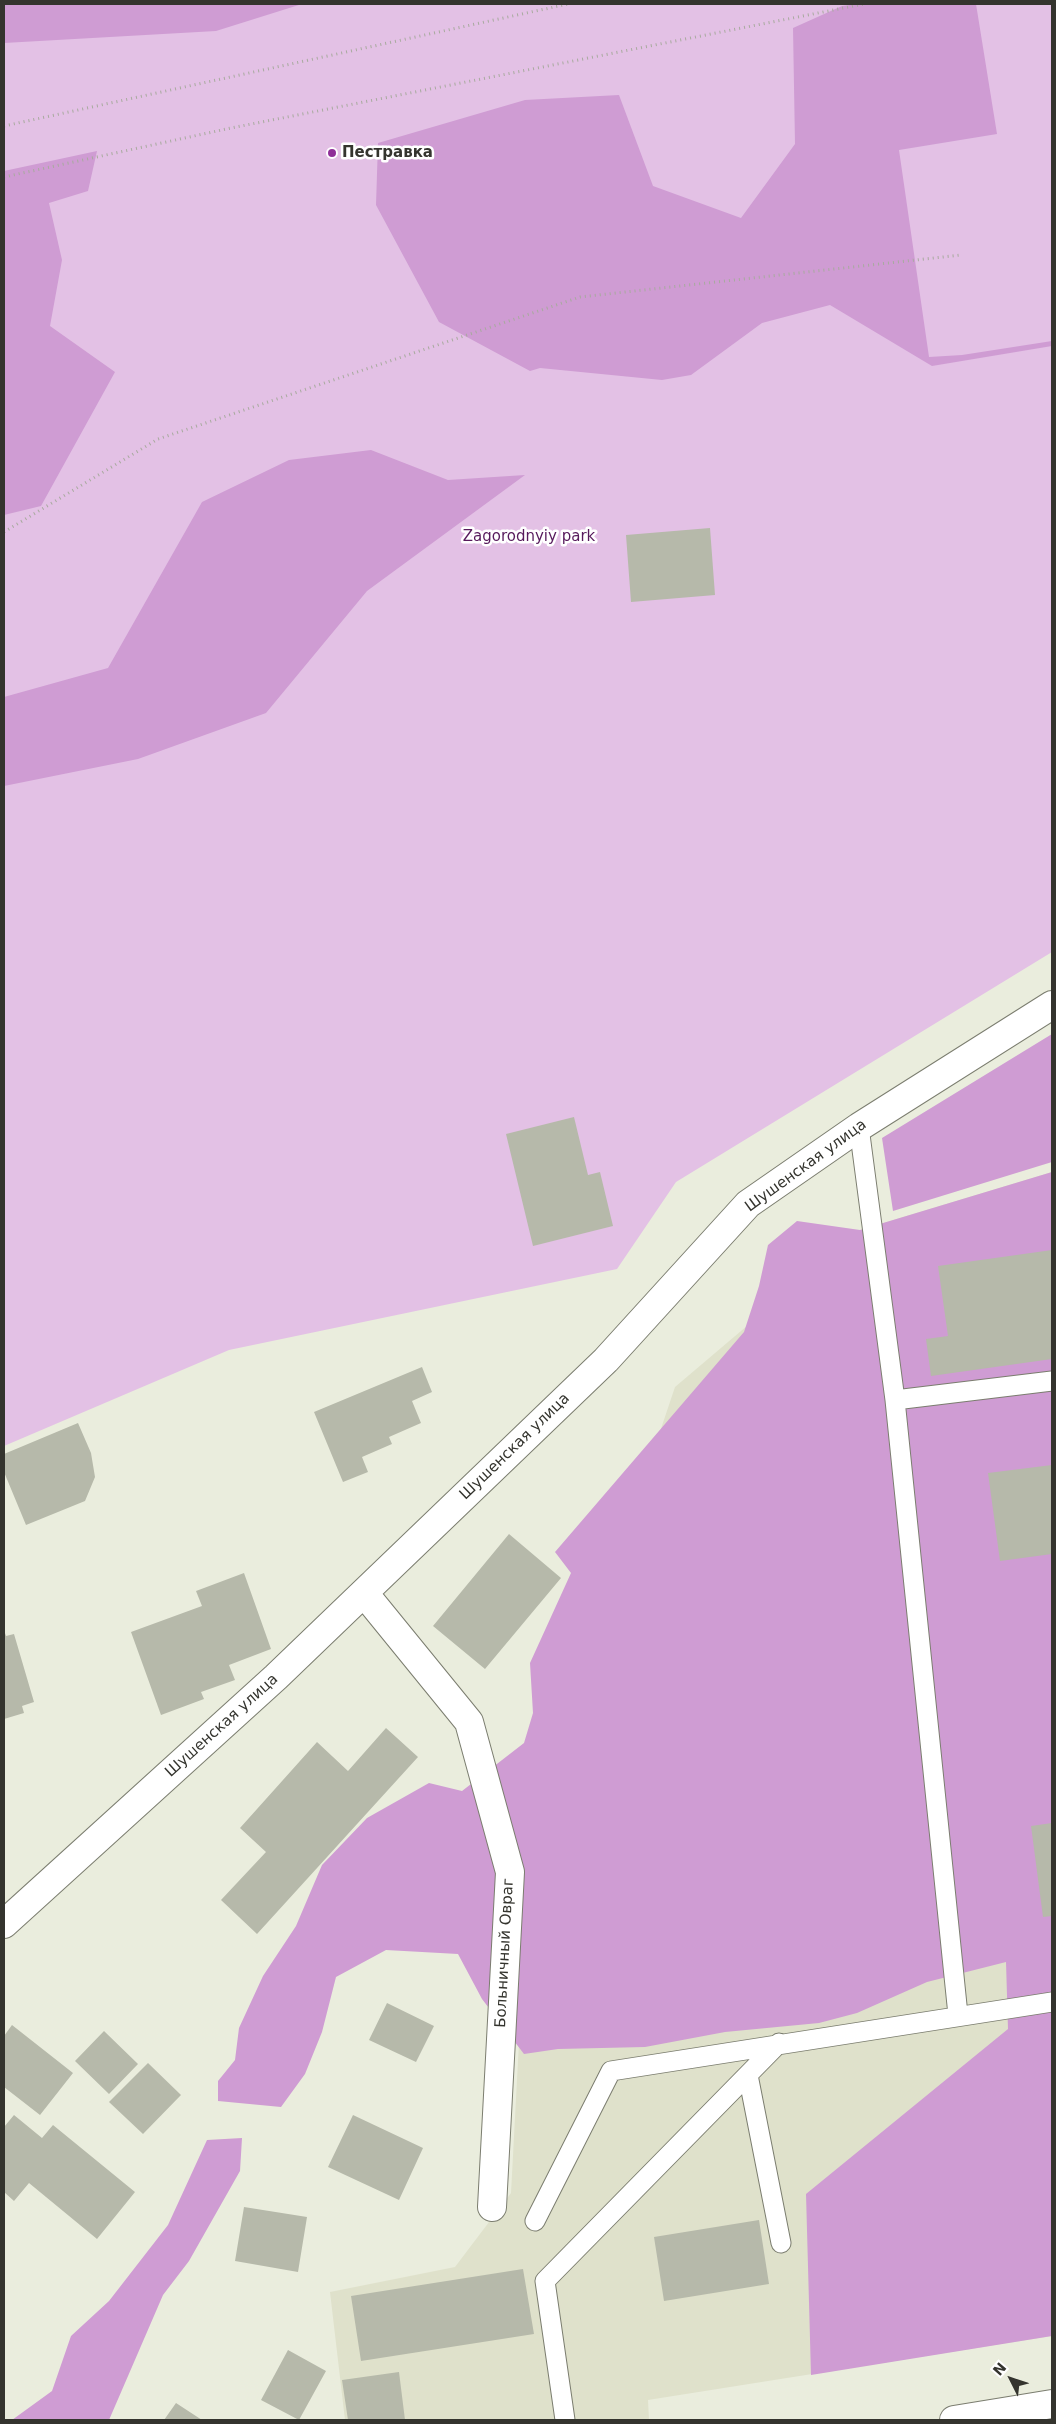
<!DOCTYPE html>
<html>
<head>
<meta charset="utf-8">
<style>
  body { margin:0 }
  #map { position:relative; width:1056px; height:2424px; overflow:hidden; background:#eaeddd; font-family:"DejaVu Sans",sans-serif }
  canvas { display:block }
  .frame { position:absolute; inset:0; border:5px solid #34342e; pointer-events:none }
  .north { position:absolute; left:986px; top:2354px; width:50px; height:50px; -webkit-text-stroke:4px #fff; paint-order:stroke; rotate:311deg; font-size:14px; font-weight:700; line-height:20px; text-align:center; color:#34342e }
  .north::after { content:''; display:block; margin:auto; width:18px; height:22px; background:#34342e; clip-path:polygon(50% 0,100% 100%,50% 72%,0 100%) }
</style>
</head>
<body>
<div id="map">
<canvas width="1056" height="2424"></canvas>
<div class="frame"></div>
<div class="north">N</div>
</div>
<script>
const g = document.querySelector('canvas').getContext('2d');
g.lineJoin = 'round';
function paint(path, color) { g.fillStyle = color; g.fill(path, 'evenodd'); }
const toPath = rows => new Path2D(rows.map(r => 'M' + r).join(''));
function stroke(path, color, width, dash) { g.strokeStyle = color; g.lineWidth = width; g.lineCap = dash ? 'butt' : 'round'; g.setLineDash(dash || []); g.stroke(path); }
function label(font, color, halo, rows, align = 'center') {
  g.font = font + ' "DejaVu Sans",sans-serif'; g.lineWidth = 5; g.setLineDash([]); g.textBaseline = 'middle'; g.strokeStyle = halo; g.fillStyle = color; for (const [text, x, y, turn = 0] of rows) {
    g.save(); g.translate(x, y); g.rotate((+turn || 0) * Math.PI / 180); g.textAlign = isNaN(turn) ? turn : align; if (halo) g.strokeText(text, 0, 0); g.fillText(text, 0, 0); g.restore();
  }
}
const built = toPath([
  [1052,1172,1052,2336,648,2400,649,2420,345,2420,330,2292,455,2267,511,2193,531,1816,675,1387,860,1230]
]);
const green = toPath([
  [4,4,1052,4,1052,952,676,1182,617,1269,229,1350,4,1446]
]);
const forest = toPath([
  [4,4,302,4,216,31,4,43],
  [857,4,976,4,997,134,899,150,929,357,962,355,1052,341,1052,346,932,366,830,305,762,323,691,375,662,380,540,368,530,371,439,322,376,205,378,143,525,100,619,95,653,186,741,218,795,144,793,28,842,6],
  [97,151,88,191,49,203,62,260,50,326,115,372,41,506,4,515,4,171],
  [371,450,448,480,525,475,367,591,266,713,138,759,4,786,4,697,108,668,202,502,289,460],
  [1052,1034,1052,1162,893,1211,882,1138],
  [1052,1172,1052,2336,811,2375,806,2194,1008,2029,1006,1962,927,1982,857,2013,819,2023,725,2032,645,2047,558,2049,524,2054,482,1999,458,1954,386,1950,336,1977,322,2032,305,2074,281,2107,218,2101,218,2081,235,2060,239,2028,263,1976,296,1926,322,1865,367,1818,429,1783,462,1791,524,1743,533,1713,530,1663,571,1573,555,1552,744,1332,759,1286,768,1245,797,1221,860,1230],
  [242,2138,240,2171,189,2261,163,2295,109,2420,12,2420,52,2391,71,2336,109,2301,168,2225,207,2140]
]);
const building = toPath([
  [710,528,715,595,631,602,626,535],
  [574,1117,588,1175,600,1172,613,1226,533,1246,506,1134],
  [1052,1250,1052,1359,931,1376,926,1339,948,1336,938,1266],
  [422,1367,432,1392,412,1401,421,1423,389,1437,392,1444,362,1457,368,1472,343,1482,314,1412],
  [78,1423,91,1453,95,1477,85,1501,26,1525,4,1472,4,1454],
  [1052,1465,1052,1554,1000,1561,988,1473],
  [509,1534,561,1578,485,1669,433,1626],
  [244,1573,271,1649,229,1665,235,1680,201,1692,204,1699,161,1715,131,1632,202,1606,196,1591],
  [4,1630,6,1636,14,1634,34,1702,22,1706,24,1713,4,1719],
  [386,1728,418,1757,257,1934,221,1900,266,1852,240,1828,317,1742,348,1771],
  [1052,1823,1052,1916,1043,1917,1031,1826],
  [387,2003,434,2026,416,2062,369,2040],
  [12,2025,73,2073,40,2115,4,2087,4,2036],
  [104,2031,138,2064,109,2094,75,2061],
  [148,2063,181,2095,143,2134,109,2102],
  [14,2115,42,2138,53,2125,135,2192,97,2239,29,2183,14,2201,4,2192,4,2127],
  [353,2115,423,2148,399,2200,328,2167],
  [244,2207,307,2217,298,2272,235,2261],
  [759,2220,769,2284,664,2301,654,2237],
  [523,2269,534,2334,361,2361,351,2296],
  [288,2350,326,2371,299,2420,261,2400],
  [399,2372,405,2420,348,2420,342,2380],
  [176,2403,202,2420,164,2420]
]);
const path = toPath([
  [4,126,568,4],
  [4,177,231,128,864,4],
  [4,532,158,439,580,297,961,255]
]);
const service = toPath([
  [859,1127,895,1400,958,2015],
  [895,1400,1052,1381],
  [748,2075,781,2243],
  [535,2221,611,2071,1052,2002],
  [565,2420,545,2281,779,2043]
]);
const minor = toPath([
  [364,1593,469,1722,510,1872,492,2207],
  [4,1924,276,1677,606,1360,748,1204,859,1127,1052,1005],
  [954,2420,1052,2404]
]);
const markers = [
  [332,153,5,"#8f2f98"]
];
const poiNames = [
  ["Пестравка",342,153]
];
const parkNames = [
  ["Zagorodnyiy park",529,537]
];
const streetNames = [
  ["Шушенская улица",806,1166,-36],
  ["Шушенская улица",515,1447,-44],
  ["Шушенская улица",222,1726,-42],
  ["Больничный Овраг",505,1953,-87]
];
paint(built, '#dfe1cb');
paint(green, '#e3c1e5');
paint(forest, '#cf9cd3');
paint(building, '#b6b9aa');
stroke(service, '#7b7d6f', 21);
stroke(minor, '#7b7d6f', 30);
stroke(path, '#a8aa9e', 3, [1, 4]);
stroke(service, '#fff', 19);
stroke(minor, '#fff', 28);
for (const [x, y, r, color] of markers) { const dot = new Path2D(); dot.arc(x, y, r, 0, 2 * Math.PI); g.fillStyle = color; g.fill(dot); stroke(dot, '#fff', 2); }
label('bold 15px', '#34342e', '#fff', poiNames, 'left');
label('15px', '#571a5c', '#fff', parkNames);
label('15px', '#34342e', '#fff', streetNames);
</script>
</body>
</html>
